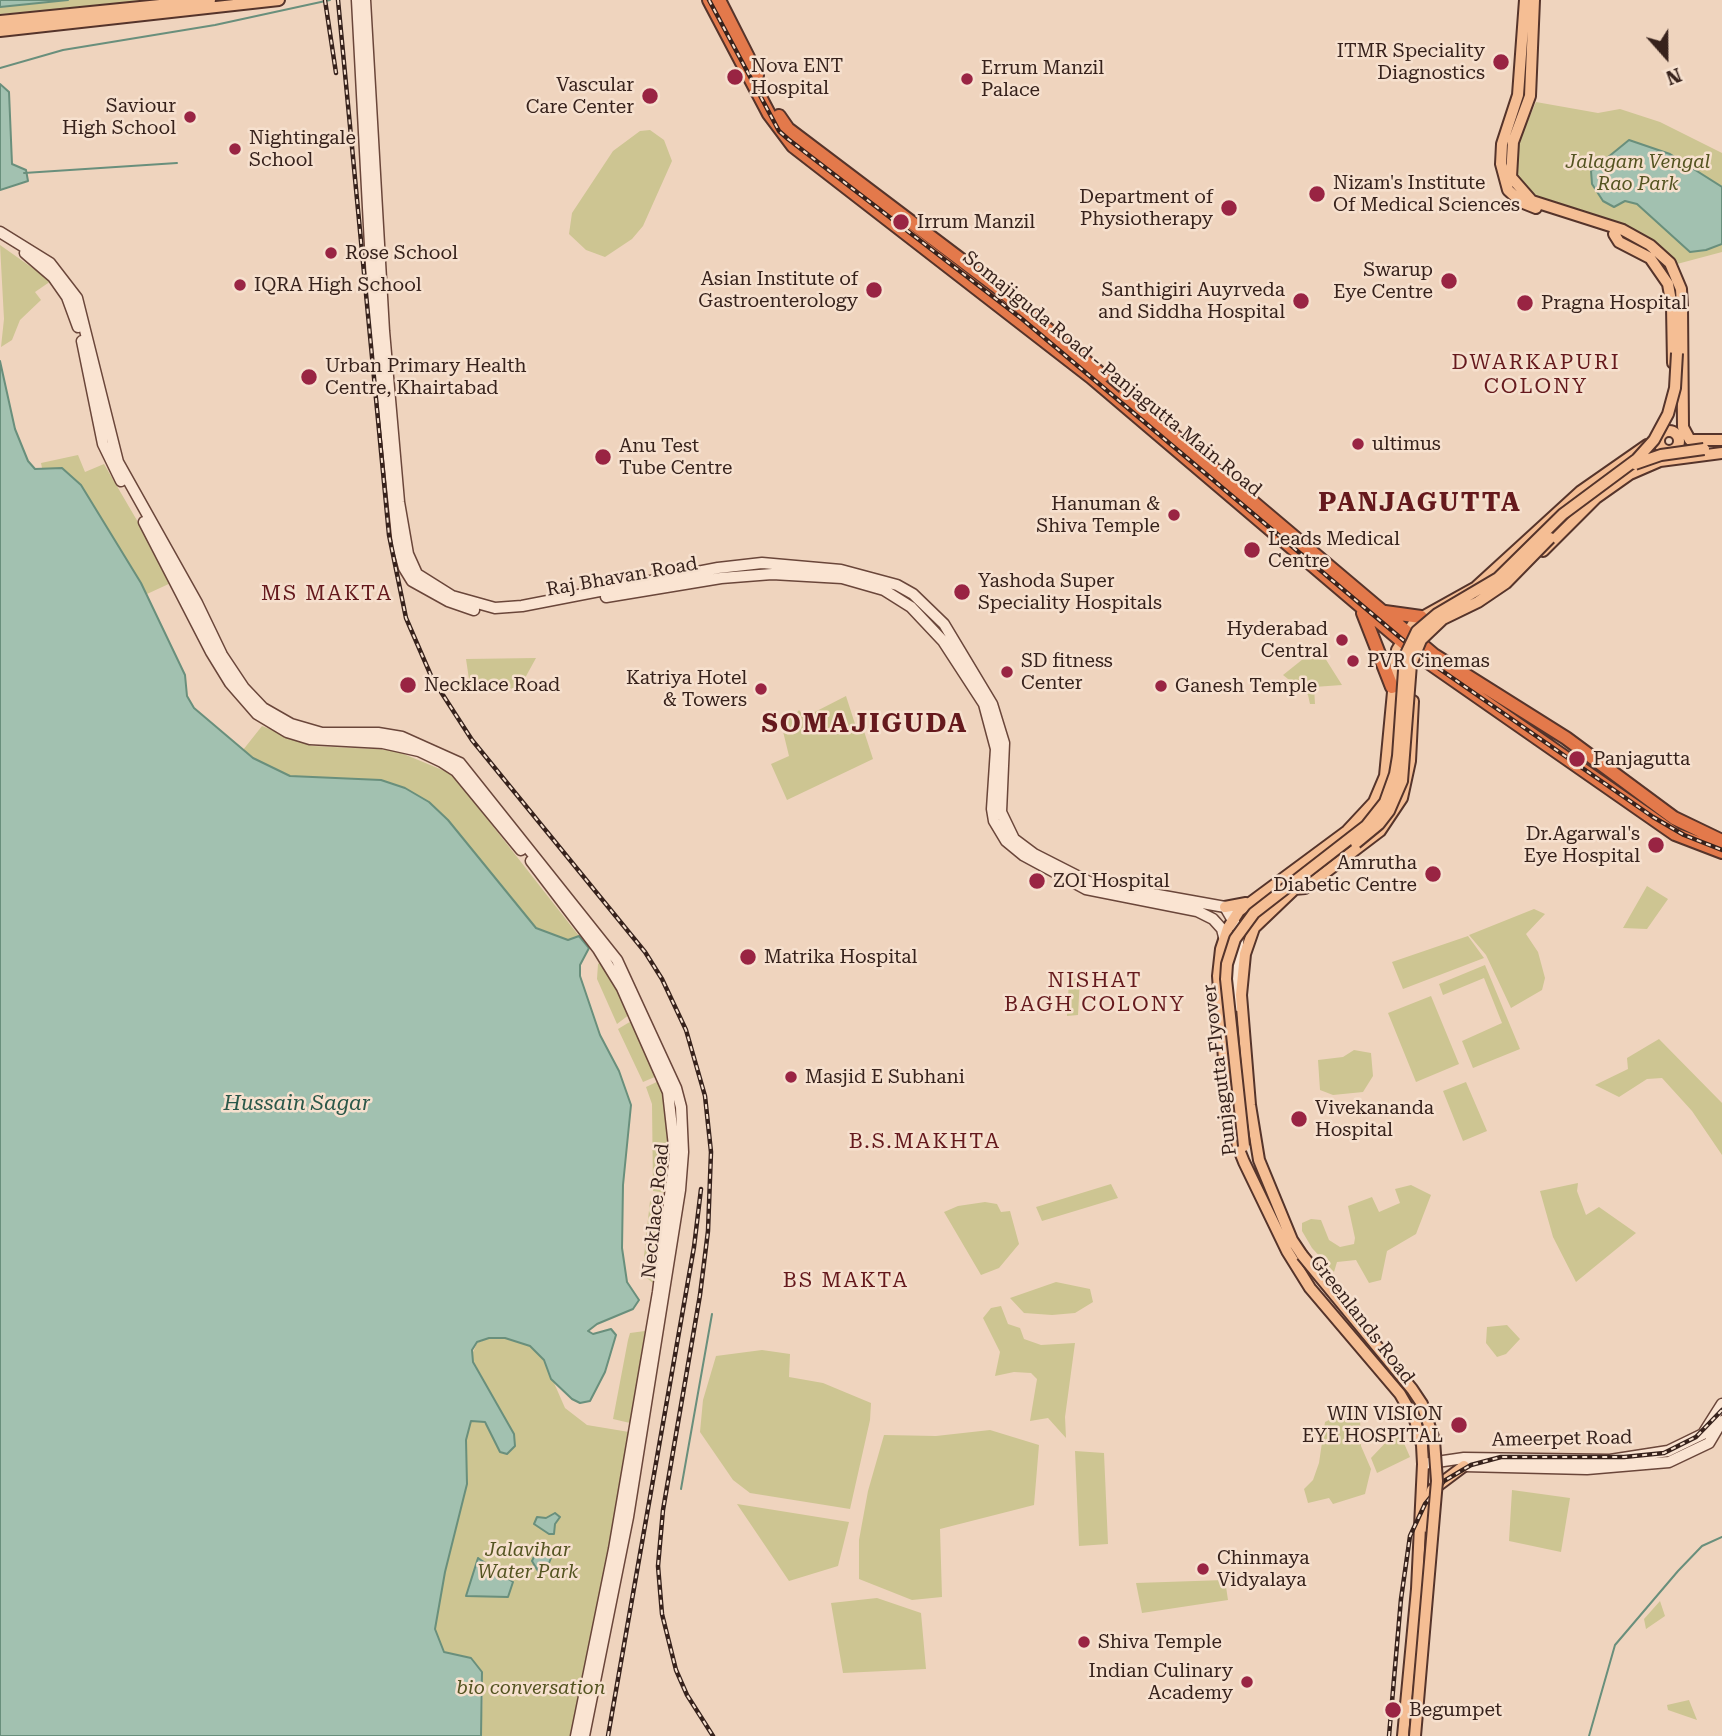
<!DOCTYPE html>
<html>
<head>
<meta charset="utf-8">
<style>
  body { margin:0 }
  #map { position:relative; width:1722px; height:1736px; overflow:hidden; background:#efd4be; font-family:"Roboto Serif",serif }
  canvas { display:block }
  .north { position:absolute; left:1631px; top:21px; width:70px; height:70px; -webkit-text-stroke:5px #f6e0ce; paint-order:stroke; rotate:159deg; font-size:19px; font-weight:700; line-height:28px; text-align:center; color:#37221c }
  .north::after { content:''; display:block; margin:auto; width:24px; height:32px; background:#37221c; clip-path:polygon(50% 0,100% 100%,50% 72%,0 100%) }
</style>
</head>
<body>
<div id="map">
<canvas width="1722" height="1736"></canvas>
<div class="north">N</div>
</div>
<script>
const g = document.querySelector('canvas').getContext('2d');
g.lineJoin = 'round';
function paint(path, color) { g.fillStyle = color; g.fill(path, 'evenodd'); }
const toPath = rows => new Path2D(rows.map(r => 'M' + r).join(''));
function stroke(path, color, width, dash) { g.strokeStyle = color; g.lineWidth = width; g.lineCap = dash ? 'butt' : 'round'; g.setLineDash(dash || []); g.stroke(path); }
function label(font, color, halo, rows, align = 'center') {
  g.font = font + ' "Roboto Serif",serif'; g.lineWidth = 5; g.setLineDash([]); g.textBaseline = 'middle'; g.strokeStyle = halo; g.fillStyle = color; for (const [text, x, y, turn = 0] of rows) {
    g.save(); g.translate(x, y); g.rotate((+turn || 0) * Math.PI / 180); g.textAlign = isNaN(turn) ? turn : align; if (halo) g.strokeText(text, 0, 0); g.fillText(text, 0, 0); g.restore();
  }
}
const green = toPath([
  [0,0,181,0,0,14],
  [1536,102,1598,113,1620,109,1660,122,1722,153,1722,252,1677,264,1633,230,1532,195,1517,174,1517,146],
  [650,130,664,140,672,161,643,226,632,239,605,257,586,250,569,234,572,213,613,151,640,131],
  [0,245,51,281,35,292,41,300,20,320,12,340,1,347,4,319],
  [78,455,85,472,104,464,173,582,147,594,81,485,62,468,42,468,41,463],
  [1318,647,1342,685,1314,687,1315,704,1310,704,1308,695,1283,675],
  [536,658,519,689,470,686,466,659],
  [846,696,856,727,862,725,873,759,787,800,771,764,789,756,780,719,794,716,799,710,805,717],
  [262,726,312,746,394,750,452,774,579,936,568,940,536,928,448,820,429,802,290,776,253,758,243,750],
  [1647,886,1668,899,1647,929,1623,928],
  [1534,909,1545,914,1526,934,1538,952,1545,978,1542,990,1511,1008,1486,955,1469,935],
  [1468,936,1484,958,1403,989,1392,962],
  [602,961,630,1014,617,1024,597,979,598,964],
  [1485,965,1520,1049,1473,1068,1462,1041,1502,1023,1484,978,1443,995,1439,984],
  [1080,978,1078,1015,1067,1016,1069,979],
  [1431,996,1459,1064,1416,1082,1388,1013],
  [633,1020,657,1076,643,1082,618,1029],
  [1659,1039,1722,1103,1722,1155,1692,1111,1662,1078,1647,1079,1619,1097,1595,1085,1628,1069,1627,1058],
  [1354,1050,1371,1053,1373,1076,1363,1092,1333,1095,1320,1090,1318,1060,1343,1057],
  [661,1080,669,1157,667,1193,653,1191,652,1104,646,1087],
  [1466,1082,1487,1131,1463,1141,1443,1091],
  [1578,1183,1577,1191,1586,1215,1599,1207,1636,1233,1576,1282,1553,1237,1540,1191],
  [1111,1184,1118,1198,1042,1221,1036,1207],
  [1411,1185,1431,1195,1416,1234,1387,1251,1381,1280,1369,1283,1356,1260,1337,1262,1334,1272,1312,1248,1302,1231,1302,1223,1311,1219,1321,1220,1329,1240,1340,1247,1354,1244,1355,1238,1348,1206,1372,1197,1379,1212,1400,1203,1395,1189],
  [654,1199,666,1200,653,1283,644,1276,644,1256,650,1201],
  [985,1202,997,1204,1001,1212,1010,1211,1019,1244,999,1268,981,1275,944,1212,958,1206],
  [1056,1282,1090,1289,1093,1302,1075,1313,1052,1315,1024,1313,1010,1298],
  [1001,1306,1008,1324,1020,1328,1024,1339,1041,1345,1075,1343,1065,1417,1066,1438,1048,1418,1030,1421,1037,1379,1031,1373,1014,1372,995,1376,1000,1352,983,1318,991,1308],
  [1507,1325,1520,1339,1506,1354,1497,1357,1486,1343,1487,1327],
  [645,1331,630,1423,613,1419,628,1340,630,1333],
  [489,1338,505,1338,530,1346,544,1360,565,1408,587,1425,629,1432,591,1646,579,1691,572,1736,481,1736,483,1694,471,1658,444,1652,435,1629,445,1572,467,1484,466,1440,471,1421,482,1421,490,1429,514,1434,471,1357,477,1343],
  [762,1350,790,1354,789,1377,823,1383,871,1403,870,1420,850,1509,750,1493,733,1480,700,1432,703,1400,716,1356],
  [1352,1409,1360,1418,1361,1446,1371,1469,1365,1494,1333,1504,1329,1498,1308,1503,1304,1489,1313,1480,1319,1463,1325,1422],
  [990,1430,1039,1445,1034,1505,940,1529,942,1597,912,1600,859,1579,859,1540,868,1491,884,1435,936,1436],
  [1400,1434,1410,1457,1377,1473,1371,1458,1389,1439],
  [1075,1451,1104,1453,1108,1544,1079,1546],
  [1512,1490,1570,1498,1561,1552,1509,1541],
  [737,1504,849,1522,838,1566,789,1581],
  [1225,1580,1228,1600,1142,1613,1136,1583],
  [877,1598,921,1613,926,1669,843,1673,831,1603],
  [1660,1601,1665,1616,1646,1629,1644,1619],
  [1689,1700,1697,1720,1668,1710,1667,1705]
]);
const water = toPath([
  [0,0,68,0,0,7,0,0],
  [0,84,9,92,12,164,26,170,28,181,0,190,0,84],
  [1629,140,1670,154,1722,187,1722,244,1706,250,1690,252,1637,204,1625,201,1614,207,1603,201,1592,184,1591,171,1629,140],
  [0,361,15,429,28,461,35,469,62,468,81,485,141,583,185,675,187,696,194,708,253,758,290,776,381,780,405,788,429,802,448,820,536,928,568,940,579,936,589,948,580,965,580,976,600,1035,619,1071,631,1105,623,1185,622,1248,627,1282,639,1300,633,1309,597,1324,588,1331,593,1334,611,1329,616,1335,605,1372,590,1401,580,1403,572,1399,551,1379,544,1360,530,1346,505,1338,489,1338,477,1342,472,1350,473,1362,514,1434,515,1446,507,1454,500,1452,485,1422,471,1421,466,1440,467,1484,445,1572,435,1629,444,1652,471,1658,482,1672,481,1736,0,1736,0,361],
  [555,1513,560,1517,555,1524,554,1534,549,1534,534,1524,537,1517,546,1518,555,1513],
  [539,1546,548,1549,551,1558,547,1568,538,1571,532,1561,539,1546],
  [478,1558,513,1582,508,1597,466,1596,478,1558]
]);
const stream = toPath([
  [0,68,63,50,215,25,330,0],
  [24,173,177,163],
  [681,1489,712,1314],
  [1589,1736,1615,1645,1678,1571,1702,1546,1722,1537]
]);
const secondary = toPath([
  [357,0,373,302,398,546,404,568,412,581,448,601,474,610],
  [365,0,384,331,399,502,408,554,417,574,452,596,495,608,522,606,718,568,762,563,841,570,897,585,913,594,944,624,992,704,1004,743,1001,812,1014,839,1034,854,1091,883,1225,907,1239,931,1235,984,1238,1006],
  [0,232,50,263,77,298,118,462,197,603,222,655,244,688,263,708,291,724,322,733,378,733,402,737,460,763,617,960,676,1088,681,1107,683,1152,680,1190,628,1517,584,1736],
  [25,253,53,277,67,297,78,327],
  [82,341,103,444,121,481],
  [144,522,211,652,230,683,257,714,287,732,310,739,383,743,419,751,442,762,456,771,521,850],
  [606,597,721,578,772,574,842,578,884,590,911,607,943,641,984,704,996,749,992,809,994,821,1006,841,1023,855,1086,889,1197,911,1213,919,1222,929,1224,937],
  [531,861,598,949,622,988,668,1092,675,1155,658,1292,614,1549,576,1736],
  [1423,1464,1464,1458,1610,1460,1668,1451,1703,1434,1722,1404],
  [1464,1466,1587,1469,1669,1462,1709,1443,1722,1421]
]);
const primary = toPath([
  [1525,0,1518,95,1502,144,1501,164,1508,190,1521,202,1536,208],
  [1534,0,1530,96,1513,142,1511,177,1532,201,1623,230,1650,245,1670,263,1681,289,1682,306,1683,427,1690,440,1722,440],
  [0,21,210,0],
  [0,31,279,0],
  [1614,234,1619,242,1650,258,1668,284,1672,307,1673,363],
  '1659 441a10 10 0 1 1 20 0a10 10 0 1 1-20 0Z',
  [1543,551,1596,498,1630,474,1660,461,1722,453],
  [1299,885,1254,928,1245,954,1241,995,1250,1105,1259,1160,1292,1240,1302,1255],
  [1294,889,1305,888,1380,831,1402,798,1410,761,1413,701],
  [1225,907,1246,903],
  [1427,1527,1432,1490,1464,1466],
  [1403,1736,1417,1589,1423,1464,1422,1445,1415,1420,1400,1394,1310,1288,1287,1251,1244,1162,1238,1147,1225,1073,1218,976,1221,949,1228,928,1239,911,1347,831,1374,802,1385,776,1397,650,1415,621,1476,587,1581,491,1647,445]
]);
const highway = toPath([
  [709,0,769,114,793,146,1091,377,1418,655,1675,834,1722,852],
  [719,0,757,75],
  [779,116,788,129,997,287,1103,376],
  [1125,394,1434,655,1566,738,1674,818,1722,841],
  [1385,612,1421,617],
  [1363,613,1392,687]
]);
const rail = toPath([
  [325,0,336,73],
  [338,0,389,535,406,618,432,678,472,740,645,952,662,979,686,1030,705,1096,711,1152,708,1231,700,1295,663,1510,658,1566,662,1614,676,1670,687,1695,713,1736],
  [709,0,779,131,788,139,1022,319,1428,661,1653,817,1684,835,1722,850],
  [608,1736,694,1247,701,1189],
  [1389,1736,1401,1599,1410,1536,1425,1504,1444,1481,1471,1465,1501,1457,1624,1457,1664,1453,1696,1437,1722,1410]
]);
const primaryBridge = toPath([
  [1635,464,1661,455,1704,449],
  [1356,843,1379,824,1389,811,1402,781,1411,664,1421,640,1443,619,1478,602,1506,583,1550,538],
  [1244,1146,1226,979,1227,964,1235,939,1254,913,1366,826,1385,802,1395,774,1398,756,1405,656,1417,631,1437,614,1498,578,1563,514,1637,459,1654,440,1668,414,1675,388,1677,353],
  [1302,1255,1412,1389,1422,1404,1434,1440,1437,1481,1415,1736]
]);
const markers = [
  [1501,62,9,"#992443"],
  [735,77,9,"#992443"],
  [967,79,7,"#992443"],
  [650,96,9,"#992443"],
  [190,117,7,"#992443"],
  [235,149,7,"#992443"],
  [1317,194,9,"#992443"],
  [1229,208,9,"#992443"],
  [901,222,9,"#992443"],
  [331,253,7,"#992443"],
  [1449,281,9,"#992443"],
  [240,285,7,"#992443"],
  [874,290,9,"#992443"],
  [1301,301,9,"#992443"],
  [1525,303,9,"#992443"],
  [309,377,9,"#992443"],
  [1358,444,7,"#992443"],
  [603,457,9,"#992443"],
  [1174,515,7,"#992443"],
  [1252,550,9,"#992443"],
  [962,592,9,"#992443"],
  [1342,640,7,"#992443"],
  [1353,661,7,"#992443"],
  [1007,672,7,"#992443"],
  [408,685,9,"#992443"],
  [1161,686,7,"#992443"],
  [761,689,7,"#992443"],
  [1577,759,9,"#992443"],
  [1656,845,9,"#992443"],
  [1433,874,9,"#992443"],
  [1037,881,9,"#992443"],
  [748,957,9,"#992443"],
  [791,1077,7,"#992443"],
  [1299,1119,9,"#992443"],
  [1459,1425,9,"#992443"],
  [1203,1569,7,"#992443"],
  [1084,1642,7,"#992443"],
  [1247,1682,7,"#992443"],
  [1393,1710,9,"#992443"]
];
const poiNames = [
  ["ITMR Speciality",1485,51,"right"],
  ["Diagnostics",1485,73,"right"],
  ["Nova ENT",751,66],
  ["Hospital",751,88],
  ["Errum Manzil",981,68],
  ["Palace",981,90],
  ["Vascular",634,85,"right"],
  ["Care Center",634,107,"right"],
  ["Saviour",176,106,"right"],
  ["High School",176,128,"right"],
  ["Nightingale",249,138],
  ["School",249,160],
  ["Nizam's Institute",1333,183],
  ["Of Medical Sciences",1333,205],
  ["Department of",1213,197,"right"],
  ["Physiotherapy",1213,219,"right"],
  ["Irrum Manzil",917,222],
  ["Rose School",345,253],
  ["Swarup",1433,270,"right"],
  ["Eye Centre",1433,292,"right"],
  ["Asian Institute of",858,279,"right"],
  ["Gastroenterology",858,301,"right"],
  ["IQRA High School",254,285],
  ["Santhigiri Auyrveda",1285,290,"right"],
  ["and Siddha Hospital",1285,312,"right"],
  ["Pragna Hospital",1541,303],
  ["Urban Primary Health",325,366],
  ["Centre, Khairtabad",325,388],
  ["ultimus",1372,444],
  ["Anu Test",619,446],
  ["Tube Centre",619,468],
  ["Hanuman &",1160,504,"right"],
  ["Shiva Temple",1160,526,"right"],
  ["Leads Medical",1268,539],
  ["Centre",1268,561],
  ["Yashoda Super",978,581],
  ["Speciality Hospitals",978,603],
  ["Hyderabad",1328,629,"right"],
  ["Central",1328,651,"right"],
  ["SD fitness",1021,661],
  ["Center",1021,683],
  ["PVR Cinemas",1367,661],
  ["Katriya Hotel",747,678,"right"],
  ["& Towers",747,700,"right"],
  ["Necklace Road",424,685],
  ["Ganesh Temple",1175,686],
  ["Panjagutta",1593,759],
  ["Dr.Agarwal's",1640,834,"right"],
  ["Eye Hospital",1640,856,"right"],
  ["Amrutha",1417,863,"right"],
  ["Diabetic Centre",1417,885,"right"],
  ["ZOI Hospital",1053,881],
  ["Matrika Hospital",764,957],
  ["Masjid E Subhani",805,1077],
  ["Vivekananda",1315,1108],
  ["Hospital",1315,1130],
  ["WIN VISION",1443,1414,"right"],
  ["EYE HOSPITAL",1443,1436,"right"],
  ["Chinmaya",1217,1558],
  ["Vidyalaya",1217,1580],
  ["Shiva Temple",1098,1642],
  ["Indian Culinary",1233,1671,"right"],
  ["Academy",1233,1693,"right"],
  ["Begumpet",1409,1710]
];
const parkNames = [
  ["Jalagam Vengal",1638,162],
  ["Rao Park",1638,184],
  ["Jalavihar",528,1550],
  ["Water Park",528,1572],
  ["bio conversation",531,1688]
];
const streetNames = [
  ["Somajiguda Road - Panjagutta Main Road",1112,374,39],
  ["Raj Bhavan Road",622,577,-10],
  ["Punjagutta Flyover",1220,1070,-97],
  ["Necklace Road",656,1211,-84],
  ["Greenlands Road",1362,1320,52],
  ["Ameerpet Road",1562,1439,-1]
];
const neighbourhoodNames = [
  ["DWARKAPURI",1536,363],
  ["COLONY",1536,387],
  ["MS MAKTA",327,594],
  ["NISHAT",1095,981],
  ["BAGH COLONY",1095,1005],
  ["B.S.MAKHTA",925,1142],
  ["BS MAKTA",846,1281]
];
const waterNames = [
  ["Hussain Sagar",297,1104]
];
const districtNames = [
  ["PANJAGUTTA",1420,503],
  ["SOMAJIGUDA",865,724]
];
paint(green, '#cdc592');
paint(water, '#a2c1b0');
stroke(water, '#698f7c', 2);
stroke(stream, '#698f7c', 2);
stroke(secondary, '#6a463a', 13);
stroke(primary, '#55342b', 14);
stroke(highway, '#55342b', 16);
stroke(secondary, '#fae4d2', 10);
stroke(primary, '#f5be94', 10);
stroke(highway, '#e3794b', 12);
stroke(rail, '#37221c', 4.5);
stroke(rail, '#f6e0ce', 2, [5]);
stroke(primaryBridge, '#55342b', 14, []);
stroke(primaryBridge, '#f5be94', 10);
for (const [x, y, r, color] of markers) { const dot = new Path2D(); dot.arc(x, y, r, 0, 2 * Math.PI); g.fillStyle = color; g.fill(dot); stroke(dot, '#f6e0ce', 2.5); }
label('19px', '#37221c', '#f6e0ce', poiNames, 'left');
label('italic 19px', '#545421', '#f6e0ce', parkNames);
label('19px', '#37221c', '#f6e0ce', streetNames);
g.letterSpacing = '2px';
label('21px', '#65191d', '#f6e0ce', neighbourhoodNames);
g.letterSpacing = '0px';
label('italic 21px', '#2a5749', '#f6e0ce', waterNames);
g.letterSpacing = '2px';
label('bold 26px', '#65191d', '#f6e0ce', districtNames);
g.letterSpacing = '0px';
</script>
</body>
</html>
